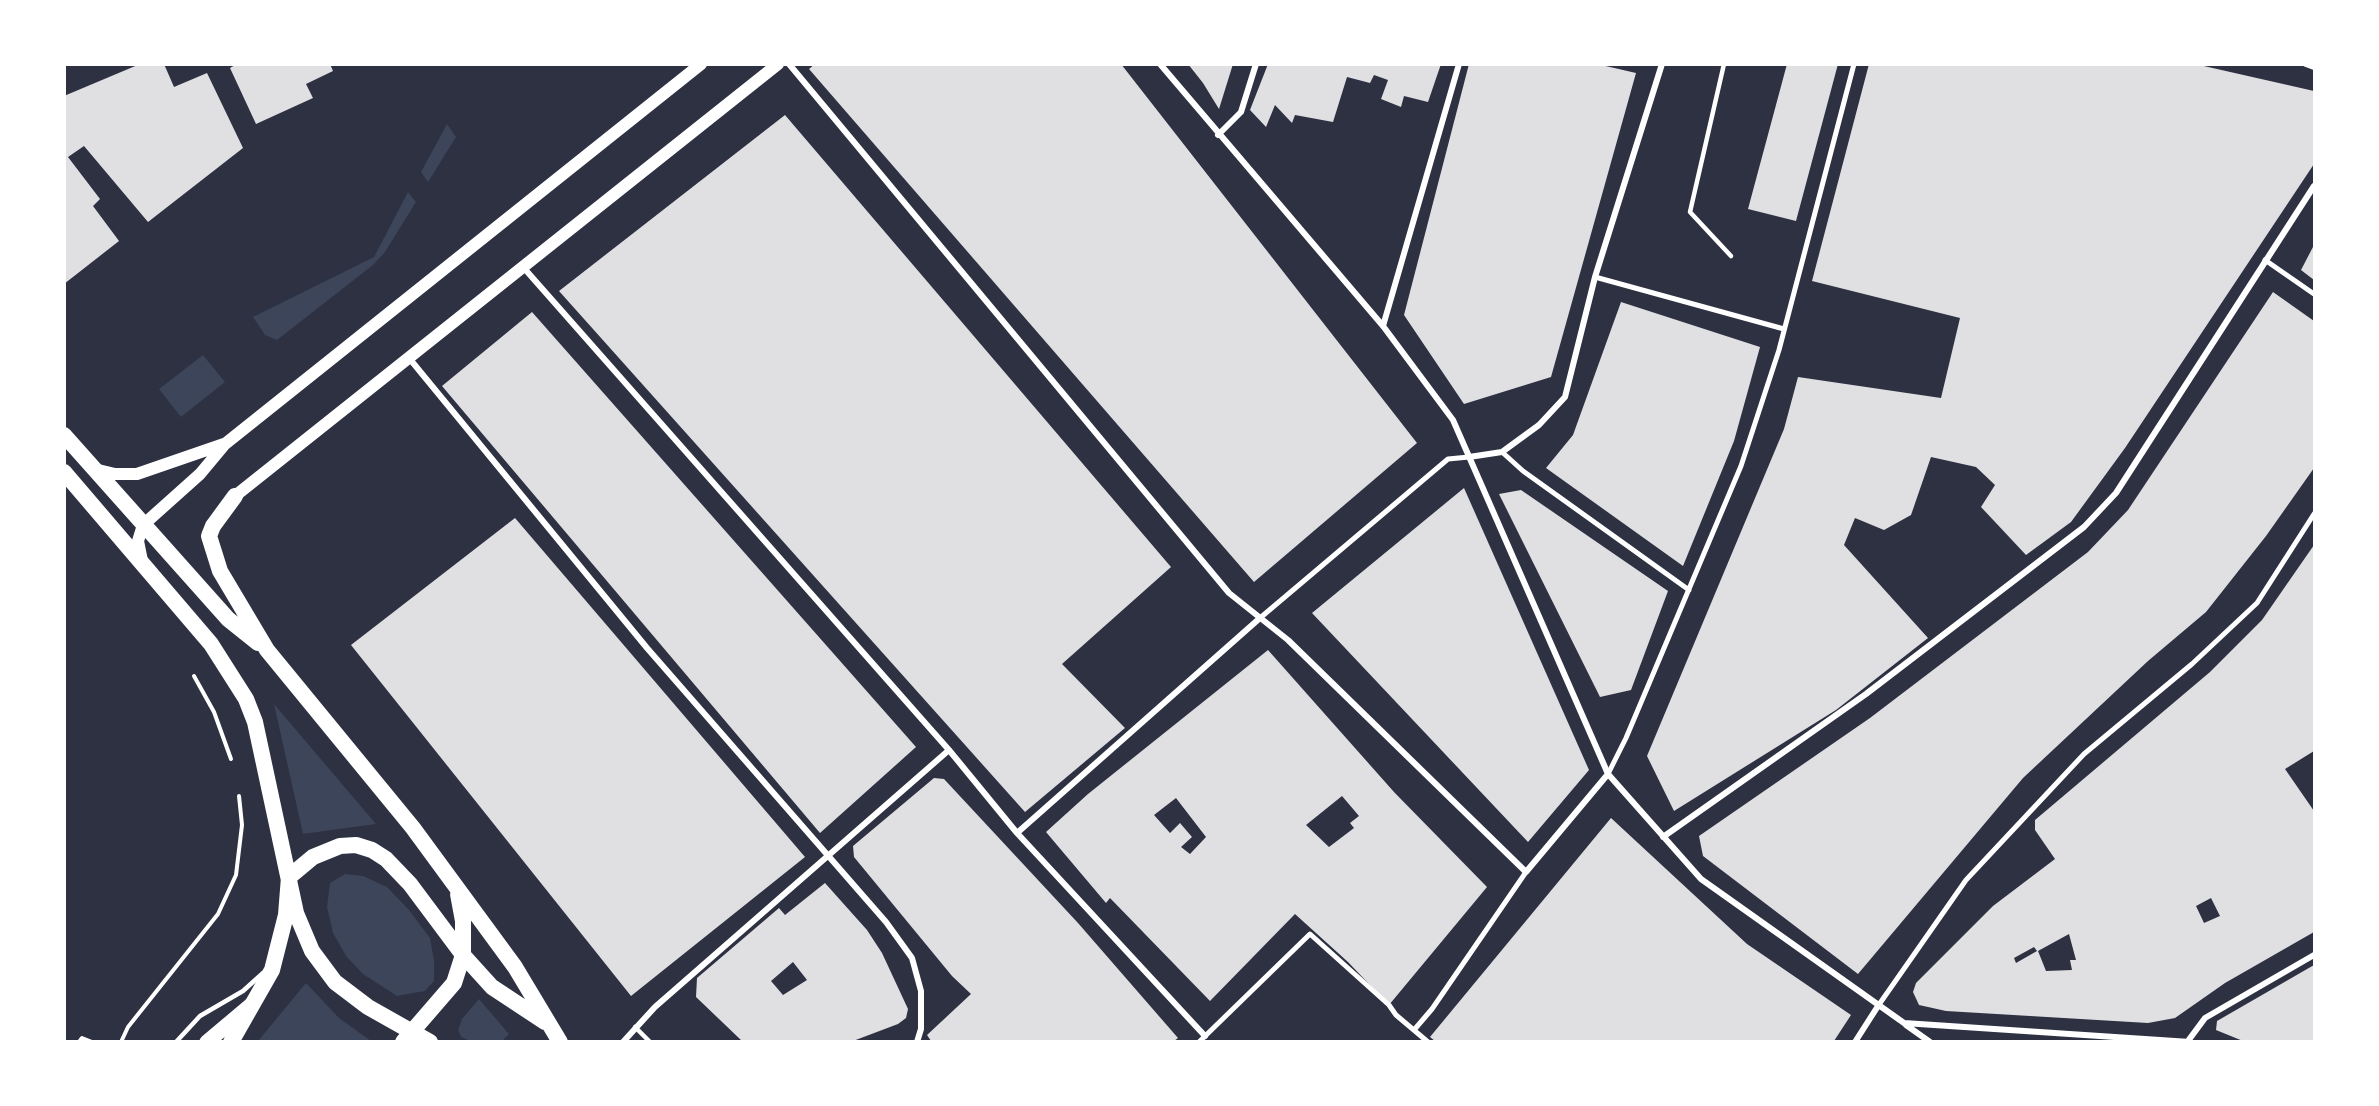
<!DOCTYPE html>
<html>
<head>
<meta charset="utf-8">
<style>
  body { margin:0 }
  #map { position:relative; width:2379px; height:1106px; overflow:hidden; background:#2d3142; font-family:Montserrat,sans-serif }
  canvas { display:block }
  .frame { position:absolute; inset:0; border:66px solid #fff; pointer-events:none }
</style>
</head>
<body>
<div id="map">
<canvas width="2379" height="1106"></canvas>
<div class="frame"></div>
</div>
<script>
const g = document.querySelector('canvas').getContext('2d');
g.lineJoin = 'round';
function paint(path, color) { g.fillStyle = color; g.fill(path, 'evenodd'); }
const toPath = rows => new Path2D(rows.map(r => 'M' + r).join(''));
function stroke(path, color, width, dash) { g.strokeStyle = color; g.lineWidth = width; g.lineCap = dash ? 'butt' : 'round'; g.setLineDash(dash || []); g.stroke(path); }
const green = toPath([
  [447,124,456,137,428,182,421,172],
  [408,192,416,202,385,252,373,265,277,340,265,335,253,317,374,257],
  [203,355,225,382,181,417,159,389],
  [274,704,376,824,303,834],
  [345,874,363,876,387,887,409,910,430,938,434,961,434,981,425,991,397,996,363,974,346,956,333,933,327,907,330,883],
  [306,983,339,1018,371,1041,258,1041],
  [479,999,509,1034,502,1041,470,1041,461,1037,458,1030,462,1019]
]);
const building = toPath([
  [140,64,164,64,174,87,207,73,243,148,148,222,84,146,68,157,100,199,93,206,119,241,64,284,64,96],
  [237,64,330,64,333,71,306,84,313,98,256,124,230,68],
  [815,64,1121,64,1417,443,1254,582,809,69],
  [1188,64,1233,64,1219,109,1203,83],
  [1268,64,1441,64,1428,102,1404,96,1401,107,1381,99,1388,80,1374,75,1370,83,1347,77,1333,122,1295,115,1292,123,1275,105,1266,127,1250,110],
  [1469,64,1597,64,1636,73,1551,377,1464,404,1404,315],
  [1787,64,1838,64,1796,221,1748,209],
  [1869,64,2195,64,2314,91,2314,164,2125,448,2071,522,2026,555,1981,507,1995,485,1976,467,1931,457,1911,515,1884,530,1855,518,1844,545,1928,638,1836,710,1674,811,1647,756,1784,429,1798,377,1941,398,1960,318,1812,281],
  [785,115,1171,567,1062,664,1125,728,1025,812,559,291],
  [2314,245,2314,280,2301,270],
  [2273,292,2314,321,2314,468,2266,536,2206,612,2148,661,2023,778,1858,974,1703,856,1699,836,1870,718,2088,552,2128,510],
  [1621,302,1760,347,1734,441,1683,566,1546,468,1573,435],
  [532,312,916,747,820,833,442,386],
  [1464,488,1589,770,1528,842,1312,613],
  [1521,490,1668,591,1631,690,1600,697,1499,494],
  [515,518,805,857,631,996,351,645],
  [2314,545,2314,751,2285,769,2314,811,2314,932,2225,983,2175,1018,2148,1023,1946,1011,1919,1005,1913,992,1916,983,1993,906,2055,859,2035,830,2035,820,2210,672,2262,620],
  [2211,898,2220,916,2204,923,2196,906],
  [2069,934,2076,960,2070,960,2072,970,2046,971,2038,951],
  [2034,947,2037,951,2016,963,2014,958],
  [1268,650,1394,792,1487,887,1389,1005,1348,962,1295,914,1210,1001,1110,898,1106,903,1046,832,1088,794],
  [1342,796,1359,816,1350,823,1354,828,1329,847,1306,825],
  [1176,798,1206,837,1190,854,1181,847,1192,837,1180,823,1170,833,1154,815],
  [934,778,944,779,1078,923,1178,1038,1174,1041,931,1041,927,1035,971,994,952,976,854,857,853,846],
  [1611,818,1747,944,1851,1015,1834,1041,1435,1041,1430,1037],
  [825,883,867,930,882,953,908,1009,906,1018,898,1024,853,1041,742,1041,696,997,697,978,779,908,785,915],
  [793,962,807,980,783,995,771,981],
  [2314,965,2314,1041,2243,1041,2216,1030,2217,1021]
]);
const path = toPath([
  [194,676,214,712,231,759],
  [79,1042,82,1038,92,1042],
  [121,1042,128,1027,218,914,236,875,242,825,239,796]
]);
const service = toPath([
  [1724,64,1690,212,1731,256],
  [635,1027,650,1042],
  [176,1042,200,1016,243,991,263,973]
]);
const pedestrian = toPath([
  [2265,260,2314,294],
  [1595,277,1784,329],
  [1502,452,1523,471,1689,590],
  [1260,618,1448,459,1469,457],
  [1608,774,1626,738,1741,466,1779,350,1854,64],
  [1878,1006,1966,880,2084,754,2192,664,2257,603,2314,514],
  [1414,1030,1432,1009,1526,872],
  [1199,1042,1310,934,1389,1005,1396,1015,1428,1042]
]);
const minor = toPath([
  [789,64,1229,593,1288,640,1526,872,1608,774],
  [1160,64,1383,326,1453,420,1608,774,1701,879,1904,1023,2190,1042],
  [2306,64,2314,67],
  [1218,135,1241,112,1256,64],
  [523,267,949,750,1017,833,1205,1036],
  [1383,326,1459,64],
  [409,358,647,648,886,922,912,958,921,991,921,1029,917,1042],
  [1469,457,1502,452,1539,425,1565,397,1595,277,1662,64],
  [1017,833,1260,618],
  [1663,837,1866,694,2084,527,2116,493,2314,186],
  [1906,1025,1930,1042],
  [2188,1041,2205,1018,2314,955],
  [623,1042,655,1007,949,750],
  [1855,1042,1878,1006]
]);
const secondary = toPath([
  [94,469,115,474,137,474,224,444],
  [235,496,778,64],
  [142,561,138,541,143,525,200,474,225,444,701,64]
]);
const primary = toPath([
  [207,1042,251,1005]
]);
const trunk = toPath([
  [64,435,228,619,258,643],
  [64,472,211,644,246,699,255,722,296,913,312,951,335,982,368,1007,430,1042],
  [235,496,213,526,209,536,220,571,267,650,413,828,515,967,560,1042],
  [231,1042,272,970,286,915,289,877,313,857,340,846,356,845,372,850,386,859,410,884,463,955,492,987,545,1022],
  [403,1042,454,983,463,955,463,921,458,894]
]);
paint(green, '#3c4559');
paint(building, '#e0e0e3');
stroke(path, '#fff', 4);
stroke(service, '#fff', 4.5);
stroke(pedestrian, '#fff', 5);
stroke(minor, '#fff', 6);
stroke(secondary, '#fff', 12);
stroke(primary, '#fff', 15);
stroke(trunk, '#fff', 16);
</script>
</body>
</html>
